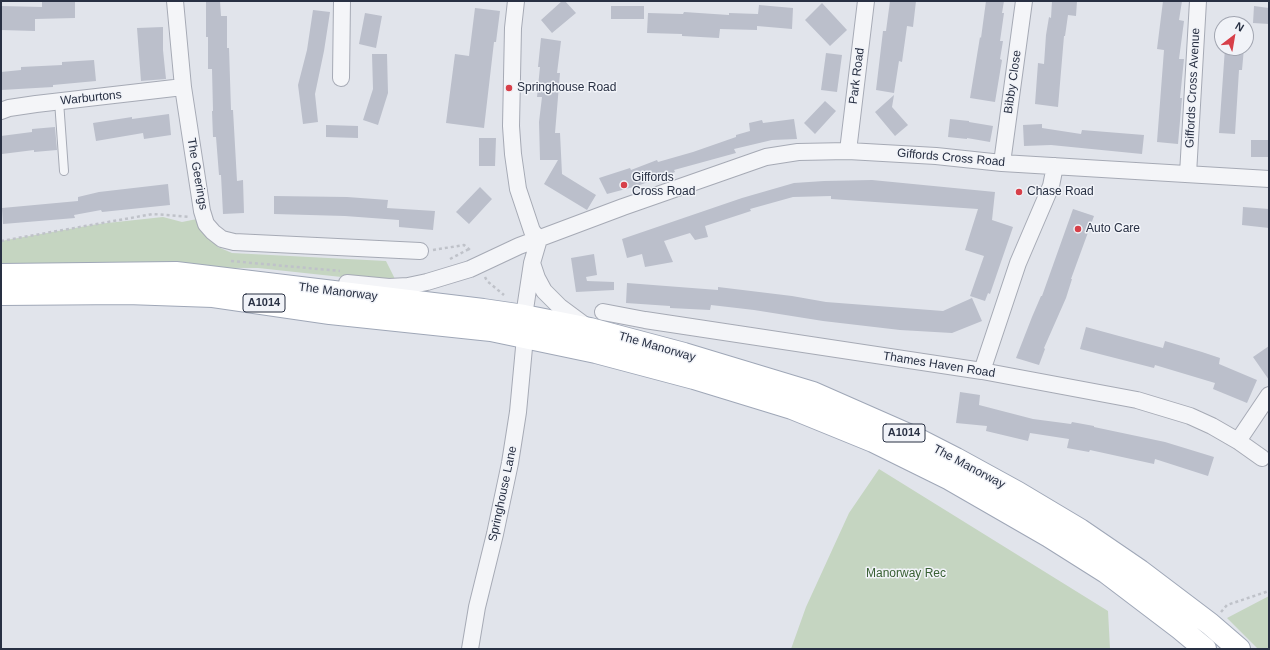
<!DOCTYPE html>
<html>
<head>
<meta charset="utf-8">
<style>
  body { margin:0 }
  #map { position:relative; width:1270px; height:650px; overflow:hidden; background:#e1e4eb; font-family:Helvetica,sans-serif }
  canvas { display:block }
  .frame { position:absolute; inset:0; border:2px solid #283043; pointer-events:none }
  .north { position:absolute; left:1214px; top:16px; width:40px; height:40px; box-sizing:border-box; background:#f1f3f8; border:1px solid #a1a5b0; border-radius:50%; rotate:31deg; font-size:11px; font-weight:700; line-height:16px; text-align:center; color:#283043 }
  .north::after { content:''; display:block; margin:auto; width:14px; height:18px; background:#d73f49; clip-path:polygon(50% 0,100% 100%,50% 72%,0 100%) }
</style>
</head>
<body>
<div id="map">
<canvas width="1270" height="650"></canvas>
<div class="frame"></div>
<div class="north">N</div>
</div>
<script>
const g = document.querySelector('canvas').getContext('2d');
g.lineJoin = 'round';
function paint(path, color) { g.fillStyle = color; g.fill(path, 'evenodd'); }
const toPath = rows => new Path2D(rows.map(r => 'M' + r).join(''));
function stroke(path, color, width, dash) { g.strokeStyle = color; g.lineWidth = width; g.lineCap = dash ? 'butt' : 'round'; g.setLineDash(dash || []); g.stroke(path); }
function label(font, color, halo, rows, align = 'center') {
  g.font = font + ' Helvetica,sans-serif'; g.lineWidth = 3; g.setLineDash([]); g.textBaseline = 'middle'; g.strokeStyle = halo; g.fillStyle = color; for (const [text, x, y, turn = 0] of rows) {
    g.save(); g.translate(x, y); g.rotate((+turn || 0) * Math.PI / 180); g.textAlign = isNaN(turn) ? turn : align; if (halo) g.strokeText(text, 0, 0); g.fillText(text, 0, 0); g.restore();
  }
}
const green = toPath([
  [163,217,182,222,202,218,208,236,218,247,232,253,386,261,397,283,258,268,1,267,1,241,98,224],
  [879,469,1108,611,1110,649,791,649,806,607,849,513],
  [1269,596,1269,649,1258,649,1227,618]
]);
const building = toPath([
  [42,1,75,1,75,18,35,19,35,31,1,30,1,6,42,7],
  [206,1,220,1,221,16,227,16,227,48,229,48,231,110,233,110,237,181,243,180,244,213,223,214,221,175,219,175,216,137,213,137,212,111,213,111,212,69,208,69,208,37,206,37],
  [562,1,565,1,576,13,552,33,541,20],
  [890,1,916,1,913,27,907,26,902,62,899,61,894,93,876,90,883,31,886,31],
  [986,1,1004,1,1002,13,1004,13,1000,41,1003,41,1000,59,1002,60,995,102,970,98,980,37,981,38],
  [1052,1,1077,1,1076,16,1068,15,1065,36,1064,36,1058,107,1035,104,1038,63,1044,64,1046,35,1049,17,1051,18],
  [1163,1,1182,1,1179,20,1184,21,1179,59,1184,59,1180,98,1182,98,1178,144,1157,142,1164,50,1157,49],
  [822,3,847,30,830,46,805,20],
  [759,5,793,8,792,29,757,26,757,30,720,29,719,38,682,36,682,34,647,33,648,13,683,14,684,12,729,15,729,13,758,14],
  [611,6,644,6,644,19,611,19],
  [1254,6,1269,8,1269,24,1253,23],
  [475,8,500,11,496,42,494,42,484,128,446,123,455,54,469,56],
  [313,10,330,12,324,51,315,94,318,122,303,124,298,85,307,50],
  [365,13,382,16,376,48,359,44],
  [163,27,163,50,166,79,141,81,137,28],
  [541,38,561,41,557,73,560,73,555,133,560,133,562,174,596,195,587,210,544,184,558,160,540,160,539,122,542,97,537,97,540,67,538,67],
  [1225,48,1244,48,1242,70,1239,70,1235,134,1219,133],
  [826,53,842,55,837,92,821,90],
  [372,54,387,54,388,93,378,125,363,120,373,89],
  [94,60,96,81,53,85,53,87,1,90,1,72,21,70,21,67,62,65,62,62],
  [894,95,892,107,908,125,895,136,875,112],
  [825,101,836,111,815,134,804,123],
  [169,114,171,135,144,139,143,133,96,141,93,123,132,117,132,119],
  [794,119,797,139,772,140,734,149,736,153,674,170,675,172,637,186,607,194,599,178,630,168,631,170,657,160,658,162,693,152,736,137,736,135,750,131,749,123,762,120,763,123],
  [950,119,969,121,969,122,993,126,990,142,967,138,967,139,948,137],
  [1042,124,1042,128,1081,134,1082,130,1144,135,1142,154,1051,145,1024,146,1023,125],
  [326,125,358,126,358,138,326,137],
  [55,127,57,150,34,152,34,150,2,154,1,136,32,132,32,129],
  [479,138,496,138,495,166,479,166],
  [1251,140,1269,140,1269,157,1251,157],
  [872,180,995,192,992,220,1013,227,990,294,988,293,985,301,970,296,984,256,965,250,978,209,831,199,831,196,793,197,750,209,751,211,705,226,708,237,695,240,690,233,664,241,673,262,645,267,642,254,627,258,622,239,742,198,794,183,824,181],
  [168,184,170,205,102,212,101,210,74,215,75,218,3,224,2,208,78,201,78,197,99,192],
  [480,187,492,199,469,224,456,212],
  [274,196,347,197,388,200,387,208,435,211,433,230,399,227,399,220,345,216,274,214],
  [1243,207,1269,209,1269,228,1242,225],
  [1073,209,1094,216,1071,279,1072,279,1066,298,1044,348,1045,349,1039,365,1016,358,1032,317,1041,296,1042,296],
  [594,254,597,275,586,277,587,281,614,282,614,290,576,292,571,258],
  [627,283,718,290,718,287,792,296,826,302,943,311,972,298,982,321,952,333,900,330,823,321,754,310,711,305,710,310,670,308,670,306,626,303],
  [1086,327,1163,348,1165,341,1202,352,1220,358,1219,364,1257,380,1247,403,1213,389,1215,383,1155,365,1154,368,1080,349],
  [1269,346,1269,380,1253,357],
  [960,392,980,395,979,405,1033,419,1071,424,1072,422,1094,426,1094,427,1165,442,1214,457,1208,476,1155,459,1154,464,1090,450,1089,452,1067,448,1069,439,1030,433,1028,441,986,431,987,426,956,423]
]);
const path = toPath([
  [1,241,153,214,190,217],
  [433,250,464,245,470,250],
  [450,259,469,249],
  [231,261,340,271],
  [485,277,487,281,504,295],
  [1221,612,1227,605,1269,591]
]);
const lane = toPath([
  [59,101,64,171]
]);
const street = toPath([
  [175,1,183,87,202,211,206,224,213,232,222,239,234,242,420,251],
  [516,1,513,28,511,126,513,154,518,189,532,231,539,239],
  [341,78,342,1],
  [1,111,9,108,36,104,183,87],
  [848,151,866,1],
  [1002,163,1024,1],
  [1188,174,1198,1],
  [532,263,537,278,544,291,560,307,587,327],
  [347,283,389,287,408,286,427,282,470,269,519,246,623,207,766,157,798,152,848,151,936,156,1002,163,1269,179],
  [603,312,645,320,982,371,1137,400,1190,416,1212,426,1238,441,1262,458],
  [982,371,1018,263,1051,186,1055,166],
  [1238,441,1269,395],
  [470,649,477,607,495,534,510,463,518,412,525,337,524,316,532,263,539,239]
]);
const primary = toPath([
  [1,275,176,273,483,310,524,316,590,329,684,354,813,393,913,437,956,459,1018,493,1080,530,1140,571,1210,624,1239,649],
  [1,294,127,293,213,296,330,313,491,330,596,352,694,378,792,408,873,441,950,479,1049,536,1106,572,1181,629,1205,649]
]);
const markers = [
  [509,88,4,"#d73f49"],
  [624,185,4,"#d73f49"],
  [1019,192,4,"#d73f49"],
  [1078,229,4,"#d73f49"]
];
const shields = [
  [264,303,42],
  [904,433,42]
];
const shieldNames = [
  ["A1014",264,303],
  ["A1014",904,433]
];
const streetNames = [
  ["Park Road",857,76,-83],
  ["Bibby Close",1013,82,-82],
  ["Giffords Cross Avenue",1193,88,-87],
  ["Warburtons",91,98,-6],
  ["Giffords Cross Road",951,158,5],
  ["The Geerings",197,174,80],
  ["The Manorway",338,292,7],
  ["The Manorway",657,347,16],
  ["Thames Haven Road",939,365,9],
  ["The Manorway",969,467,28],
  ["Springhouse Lane",503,494,-78]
];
const poiNames = [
  ["Springhouse Road",517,88],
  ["Giffords",632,178],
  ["Cross Road",632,192],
  ["Chase Road",1027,192],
  ["Auto Care",1086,229]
];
const parkNames = [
  ["Manorway Rec",906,574]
];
paint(green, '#c5d5c1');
paint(building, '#bbbfcb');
stroke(lane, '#a6aab5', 10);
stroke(street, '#a6aab5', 18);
stroke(primary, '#9fa7b7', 24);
stroke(path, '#bfc2c9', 2.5, [3, 3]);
stroke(lane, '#f4f5f8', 8);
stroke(street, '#f4f5f8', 16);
stroke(primary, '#fff', 22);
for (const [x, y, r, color] of markers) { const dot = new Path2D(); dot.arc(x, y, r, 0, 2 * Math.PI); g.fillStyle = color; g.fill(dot); stroke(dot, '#f1f3f8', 1.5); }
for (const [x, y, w] of shields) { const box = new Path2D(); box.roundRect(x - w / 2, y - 9, w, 18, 3); g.fillStyle = '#f1f3f8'; g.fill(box); stroke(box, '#283043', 1); }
label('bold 11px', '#283043', null, shieldNames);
label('12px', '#283043', '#f1f3f8', streetNames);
label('12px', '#283043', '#f1f3f8', poiNames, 'left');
label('12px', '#396034', '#f1f3f8', parkNames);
</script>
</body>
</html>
